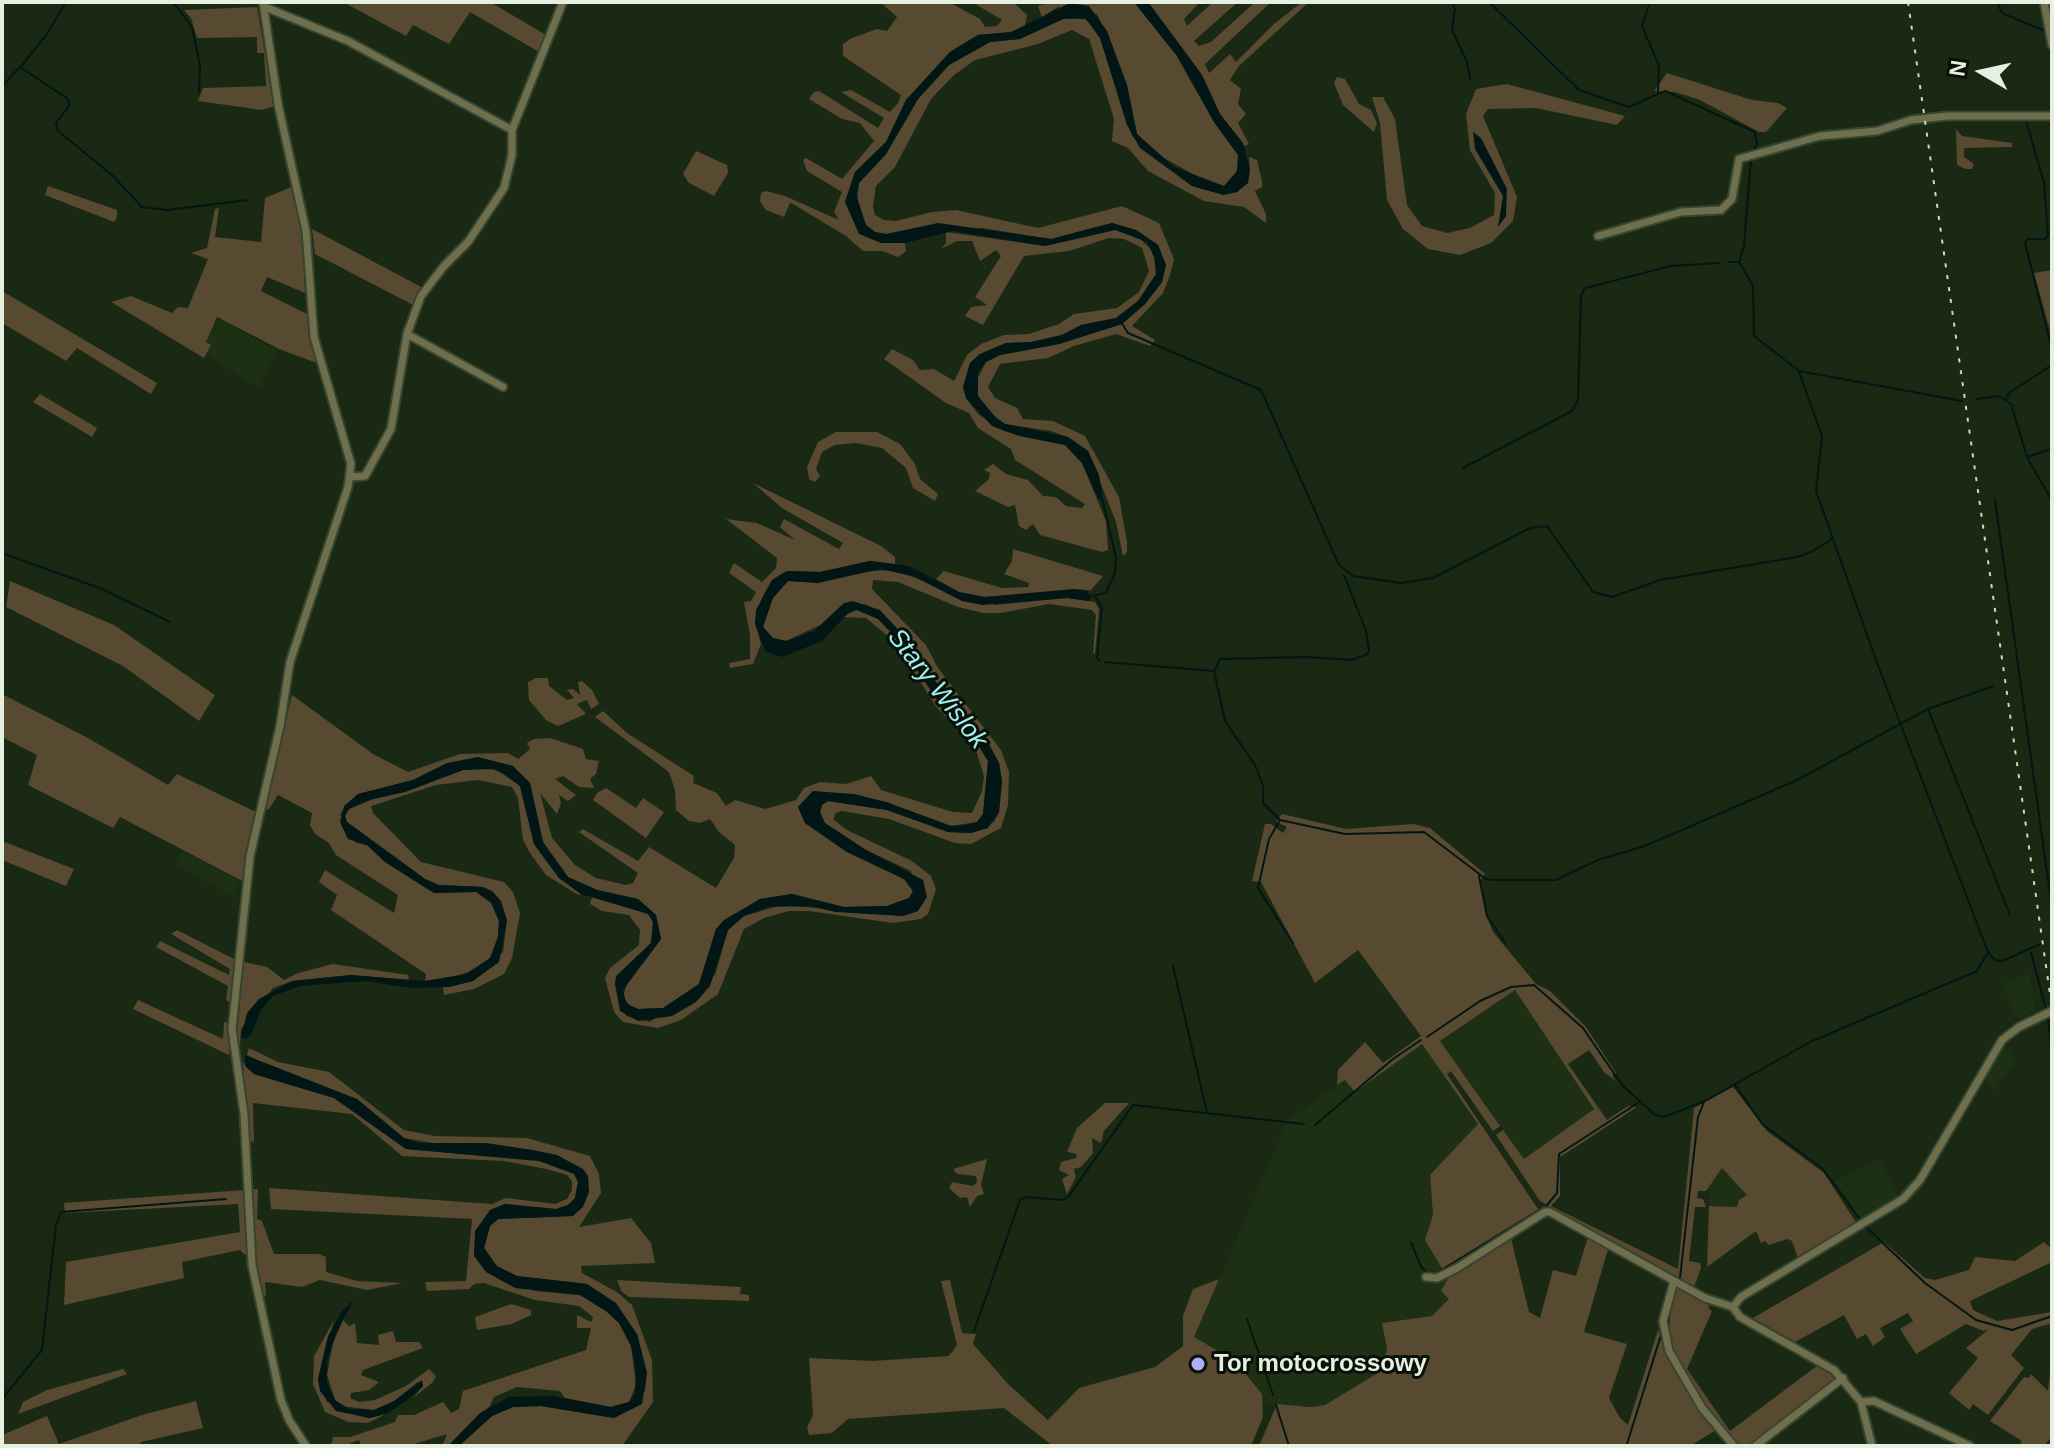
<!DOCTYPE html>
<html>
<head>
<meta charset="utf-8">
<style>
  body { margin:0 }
  #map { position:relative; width:2054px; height:1448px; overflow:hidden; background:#1a2913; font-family:Arial,sans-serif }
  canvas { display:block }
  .frame { position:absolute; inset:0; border:4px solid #e6f0e1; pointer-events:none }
  .north { position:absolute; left:1942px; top:32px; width:80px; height:80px; -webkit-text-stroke:6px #091007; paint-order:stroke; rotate:279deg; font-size:22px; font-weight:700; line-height:32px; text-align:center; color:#e6f0e1 }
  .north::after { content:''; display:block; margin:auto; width:28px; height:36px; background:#e6f0e1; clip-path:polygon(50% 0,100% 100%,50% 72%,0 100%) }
</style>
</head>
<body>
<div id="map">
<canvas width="2054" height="1448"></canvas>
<div class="frame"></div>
<div class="north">N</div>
</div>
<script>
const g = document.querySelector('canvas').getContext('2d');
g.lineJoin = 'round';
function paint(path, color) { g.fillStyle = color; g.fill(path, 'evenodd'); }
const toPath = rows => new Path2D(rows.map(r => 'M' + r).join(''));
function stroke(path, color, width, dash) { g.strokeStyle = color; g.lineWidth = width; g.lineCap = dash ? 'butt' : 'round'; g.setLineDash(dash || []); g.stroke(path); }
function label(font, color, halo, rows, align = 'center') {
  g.font = font + ' Arial,sans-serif'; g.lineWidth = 6; g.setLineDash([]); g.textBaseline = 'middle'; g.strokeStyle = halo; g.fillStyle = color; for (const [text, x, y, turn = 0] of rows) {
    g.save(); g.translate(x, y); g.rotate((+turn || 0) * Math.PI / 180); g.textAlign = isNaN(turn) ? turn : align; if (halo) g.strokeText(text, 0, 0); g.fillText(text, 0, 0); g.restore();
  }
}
const built = toPath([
  [217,319,277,350,259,388,206,354,211,345,206,342],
  [183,851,239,881,232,895,175,865],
  [2028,973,2036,1011,2018,1020,2002,984],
  [1515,990,1594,1109,1524,1159,1440,1041],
  [1422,1043,1479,1125,1430,1175,1433,1215,1425,1240,1439,1265,1446,1274,1452,1275,1449,1299,1432,1317,1382,1323,1387,1349,1381,1371,1355,1387,1325,1405,1276,1407,1262,1399,1262,1393,1194,1337,1288,1120,1345,1080,1356,1092],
  [2006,1045,2015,1063,1993,1092,1984,1076],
  [1879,1159,1898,1196,1861,1219,1835,1181],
  [1722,1168,1748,1195,1737,1207,1709,1206,1711,1183]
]);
const green = toPath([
  [343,2,490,2,548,36,541,53,470,12,449,44,413,25,406,36],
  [880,2,949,2,980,19,985,27,997,26,1002,20,972,2,1013,2,1027,15,1025,26,1011,32,978,35,950,52,906,100,886,142,855,172,845,202,881,243,905,243,906,251,898,257,882,251,863,251,846,236,793,204,790,203,784,217,766,210,760,201,761,193,766,191,785,196,839,220,834,212,842,192,807,171,803,160,806,158,842,179,874,141,860,123,842,119,809,99,814,92,819,91,878,128,884,118,841,92,851,90,890,112,898,103,901,95,843,56,843,44,852,38,877,29,887,31,897,17],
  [1052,2,1134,2,1177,56,1214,122,1238,155,1240,164,1232,180,1224,186,1209,183,1155,153,1137,134,1127,85,1097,14,1058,7,1042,17,1038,6],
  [1148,2,1200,2,1184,19,1187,26,1213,2,1238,2,1194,41,1199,46,1211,42,1255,2,1271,2,1205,64,1209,73,1230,54,1236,62,1274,24,1302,2,1309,2,1239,66,1230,80,1241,89,1238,104,1246,114,1238,123,1249,144,1244,146,1220,114,1202,75],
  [257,7,274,106,262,110,198,101,203,88,266,86,264,53,257,53,257,37,197,38,191,18,184,10],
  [1063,19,1085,19,1093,26,1100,38,1132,136,1192,186,1224,195,1250,170,1249,157,1257,160,1262,181,1262,187,1255,191,1266,214,1266,223,1244,207,1204,201,1148,171,1128,148,1112,141,1114,119,1089,39,1072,30,1038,44,975,60,953,76,931,99,895,167,876,186,873,206,875,215,884,220,896,221,932,212,956,210,1038,228,1122,206,1159,223,1174,259,1170,275,1163,293,1132,326,1155,340,1150,346,1116,334,1074,346,1048,358,1000,364,988,387,995,398,1017,408,1023,419,1053,421,1085,436,1119,497,1127,542,1127,552,1123,556,1116,522,1088,451,1068,437,1051,431,1005,424,987,410,978,396,976,382,986,362,1000,355,1059,344,1122,324,1145,304,1162,282,1166,265,1158,245,1136,230,1112,223,1051,239,982,228,886,234,875,232,866,225,857,204,859,183,886,154,918,99,949,65,990,42,1020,39],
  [1667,73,1752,100,1778,103,1787,108,1766,132,1759,132,1700,100,1675,92,1654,91],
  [1337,77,1345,79,1359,104,1371,110,1377,123,1374,132,1343,105,1334,83],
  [1507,84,1625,116,1617,125,1536,108,1488,109,1483,116,1517,197,1513,221,1491,243,1460,255,1428,249,1403,229,1387,200,1380,123,1372,97,1383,97,1395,119,1407,205,1422,226,1447,233,1470,228,1494,215,1495,193,1470,150,1466,114,1476,89],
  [1956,129,1962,136,2012,143,2012,147,1964,148,1964,157,1974,164,1972,169,1966,169,1957,165],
  [696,151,727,165,728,173,714,196,689,183,683,174],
  [48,186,117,210,117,217,114,222,45,195],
  [291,187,302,236,305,293,267,277,261,291,307,314,317,363,279,349,217,317,206,342,211,345,204,358,111,302,131,296,172,313,178,307,188,308,208,259,191,253,207,248,215,209,219,208,215,237,261,242,265,198],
  [312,229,425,289,415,306,315,254],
  [1115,230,1137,236,1153,251,1156,274,1138,301,1116,318,1081,325,1062,335,1031,342,1006,343,980,354,970,363,963,387,966,398,978,414,1004,431,1065,445,1082,463,1106,521,1108,550,1102,552,1040,535,1033,524,1026,530,1019,526,1015,505,1008,507,975,491,989,479,990,473,984,470,993,464,1006,474,1028,480,1043,496,1056,497,1066,506,1082,508,1085,504,1015,460,1011,449,978,428,969,413,946,403,884,359,892,349,913,360,920,370,934,369,954,381,967,355,981,344,1004,335,1029,334,1059,324,1074,314,1117,308,1139,292,1149,271,1142,248,1124,239,1109,238,1069,251,1024,256,983,325,965,316,971,307,987,305,975,297,1001,256,996,250,980,261,972,241,957,241,941,249,946,243,946,232,1045,246],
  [2052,270,2052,334,2051,334,2034,273],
  [2,291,157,383,151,394,77,348,66,361,2,323],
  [40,394,97,428,92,437,33,402],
  [836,432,877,432,900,444,915,464,920,479,938,494,935,501,913,488,906,468,882,448,856,443,835,445,822,452,816,469,820,476,815,482,809,479,807,467,818,442],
  [753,483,881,546,895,557,895,564,870,561,820,572,787,571,772,580,763,596,755,623,761,644,753,664,730,668,729,663,750,659,750,635,744,602,751,601,756,592,729,573,734,563,762,582,776,568,777,558,726,519,757,523,795,540,780,527,784,519,839,549,843,543,782,508],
  [1013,549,1103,576,1091,590,984,597,959,592,936,579,944,571,1002,588,1028,587,1029,583,1004,574,1012,561],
  [892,570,995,605,1067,598,1095,602,1099,609,1095,654,1093,653,1096,615,1092,610,1049,604,1001,613,983,613,958,607,898,582,873,580,872,589,926,645,938,668,1001,750,1009,772,1008,805,1001,828,971,844,955,843,889,819,842,811,835,813,834,820,847,830,912,861,931,876,936,889,928,914,921,919,893,923,809,911,789,911,764,918,744,929,718,994,681,1020,658,1028,623,1022,614,1012,605,978,610,968,639,945,640,930,629,915,602,911,590,904,592,897,634,907,648,914,653,922,651,943,617,976,626,1016,650,1022,715,975,728,930,744,916,782,905,903,916,918,911,911,871,866,850,824,823,820,812,822,805,828,801,887,810,948,832,971,833,994,822,999,812,1002,781,999,763,986,739,946,698,904,636,866,604,786,641,773,638,763,627,764,616,773,598,788,581,818,583,859,572],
  [10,581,114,625,215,695,199,721,123,666,6,607],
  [857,610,878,619,889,629,950,719,977,742,988,761,983,814,977,822,951,826,886,802,813,791,798,807,805,823,847,852,904,879,913,891,909,898,887,906,844,907,792,894,760,899,716,929,699,984,663,1008,638,1009,630,1006,623,997,627,983,661,939,656,915,638,899,597,890,568,877,543,842,530,783,511,765,447,763,413,780,358,794,340,814,356,843,367,845,385,862,434,893,476,892,491,903,499,921,498,937,490,958,478,969,450,978,425,981,426,974,331,910,337,895,319,882,325,870,394,913,398,895,336,855,329,843,315,834,310,825,312,813,278,795,269,809,264,810,292,695,373,754,408,772,460,754,508,753,518,759,530,749,527,743,534,739,550,738,583,749,586,759,599,761,596,774,590,779,594,788,579,787,563,776,555,779,576,795,568,801,559,795,561,803,557,814,540,793,552,838,575,865,596,878,626,885,633,883,638,873,579,832,583,829,638,861,649,847,716,888,734,858,735,845,719,832,710,819,700,823,689,821,676,810,675,790,669,772,595,717,603,711,627,733,694,776,693,783,717,793,726,806,735,800,765,809,796,800,804,788,820,782,846,784,871,776,881,790,953,812,972,813,982,791,984,776,975,747,937,708,895,642,866,618,842,617],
  [536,678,548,678,549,686,567,700,574,698,567,690,573,689,580,695,578,682,582,681,592,690,599,704,591,709,587,700,577,704,586,714,558,726,546,720,529,700,528,682],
  [2,694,88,738,168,785,177,774,256,812,244,882,120,817,113,828,28,785,37,755,2,737],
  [486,767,508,775,520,786,534,844,559,878,581,894,578,895,546,875,530,853,523,840,518,798,512,787,478,780,436,785,371,806,373,813,421,862,504,882,513,892,520,913,512,958,504,974,474,989,444,995,443,987,473,981,503,952,507,920,483,887,439,885,425,879,347,822,345,816,349,809,381,796,405,792,463,770],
  [606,788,636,808,643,798,664,812,646,838,593,800,597,793],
  [1282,814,1346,829,1413,824,1430,828,1485,874,1480,881,1486,915,1493,932,1536,984,1550,991,1586,1027,1616,1073,1612,1076,1617,1082,1604,1072,1589,1050,1568,1064,1607,1120,1628,1106,1637,1107,1560,1157,1560,1196,1551,1206,1678,1269,1694,1108,1733,1087,1767,1131,1824,1173,1857,1224,1798,1258,1792,1241,1787,1239,1769,1245,1765,1241,1761,1243,1756,1231,1707,1267,1709,1206,1737,1207,1739,1200,1747,1195,1722,1168,1706,1191,1698,1191,1697,1198,1703,1199,1706,1207,1695,1207,1689,1261,1700,1263,1701,1268,1694,1287,1540,1201,1496,1135,1503,1130,1524,1159,1594,1109,1515,990,1440,1041,1500,1126,1493,1131,1451,1071,1447,1074,1540,1212,1444,1272,1425,1240,1433,1215,1430,1175,1478,1124,1422,1044,1355,1092,1345,1080,1337,1085,1338,1070,1365,1042,1383,1063,1421,1036,1358,950,1315,983,1261,882,1252,881,1265,824,1271,824,1283,833,1287,827,1276,822],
  [2,841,74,869,66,886,2,860],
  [177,930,236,960,233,1004,226,1000,228,986,156,947,160,941,229,975,230,969,171,934],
  [244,962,267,967,284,980,298,973,333,964,408,975,409,980,351,975,292,981,273,988,241,1029,240,1046,236,1044],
  [138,1000,223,1039,224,1022,230,1023,229,1055,133,1009],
  [249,1048,278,1062,329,1072,404,1130,435,1136,527,1138,590,1156,599,1174,601,1193,579,1227,631,1218,651,1243,655,1263,581,1266,582,1273,617,1292,632,1305,652,1360,653,1402,622,1446,459,1446,492,1416,513,1407,541,1406,614,1418,645,1391,647,1373,637,1334,587,1284,517,1276,497,1267,484,1248,490,1226,498,1219,573,1216,583,1169,404,1138,357,1099,272,1068,247,1055],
  [243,1062,254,1074,334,1098,406,1149,539,1161,574,1173,578,1182,575,1198,568,1205,556,1209,505,1204,490,1210,474,1256,534,1291,580,1295,606,1311,619,1323,631,1346,636,1385,629,1402,610,1407,565,1398,560,1391,517,1387,494,1397,490,1406,448,1446,442,1446,447,1434,408,1446,361,1446,359,1440,343,1446,322,1446,332,1443,333,1437,350,1437,395,1422,398,1415,414,1415,443,1402,451,1413,459,1409,463,1391,586,1350,591,1328,577,1328,577,1315,591,1322,593,1317,579,1306,535,1300,484,1283,474,1284,469,1289,427,1291,425,1282,466,1281,472,1219,271,1209,269,1188,492,1204,506,1198,555,1204,567,1199,572,1190,572,1181,567,1175,546,1169,504,1161,402,1156,352,1114,253,1103,254,1142,248,1141],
  [1105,1103,1129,1103,1104,1131,1101,1143,1092,1138,1093,1153,1081,1167,1074,1169,1076,1177,1067,1194,1062,1179,1069,1175,1059,1170,1061,1162,1076,1158,1077,1154,1067,1152,1077,1128],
  [987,1159,981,1185,984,1194,977,1196,970,1207,967,1197,960,1198,949,1188,952,1182,973,1186,977,1182,976,1176,957,1174,953,1169],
  [252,1189,258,1189,257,1219,262,1221,274,1254,319,1254,326,1257,326,1272,357,1281,403,1283,367,1290,320,1280,302,1287,265,1282,266,1296,262,1296,254,1240],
  [244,1190,248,1253,245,1255,240,1250,182,1262,184,1278,64,1305,66,1262,240,1232,238,1204,65,1213,64,1203],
  [1588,1237,1608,1249,1584,1332,1627,1344,1609,1398,1620,1418,1628,1425,1658,1330,1675,1372,1716,1430,1690,1446,1259,1446,1277,1404,1310,1407,1325,1405,1381,1371,1387,1349,1382,1323,1432,1316,1449,1299,1441,1291,1451,1273,1511,1238,1529,1312,1540,1318,1553,1270,1576,1276],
  [1884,1242,1925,1278,1935,1280,1969,1270,1975,1257,2015,1261,2044,1242,2052,1249,2052,1262,1970,1301,1973,1310,1997,1321,2052,1312,2052,1330,2049,1324,2032,1329,2011,1355,2024,1368,1988,1415,1973,1404,1969,1410,1949,1393,1978,1358,1966,1348,1989,1329,1984,1331,1966,1324,1916,1354,1900,1329,1913,1321,1908,1313,1880,1328,1885,1337,1873,1346,1866,1334,1857,1339,1844,1315,1795,1342,1753,1318],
  [1219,1279,1194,1337,1235,1361,1262,1394,1263,1417,1251,1446,1053,1446,1004,1408,848,1419,832,1433,809,1435,807,1428,813,1415,809,1358,872,1361,948,1356,953,1351,957,1345,941,1281,950,1280,962,1333,976,1334,973,1344,1009,1385,1048,1420,1079,1388,1155,1367,1183,1346,1183,1316,1193,1289],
  [617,1280,741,1287,740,1294,749,1295,749,1301,629,1297,621,1291],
  [1679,1287,1710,1304,1708,1308,1712,1311,1687,1369,1730,1431,1818,1365,1839,1379,1752,1446,1736,1446,1708,1414,1668,1345,1664,1322,1674,1288],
  [511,1304,531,1310,531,1315,512,1324,477,1330,475,1317],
  [334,1320,318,1379,327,1402,369,1418,386,1414,368,1423,348,1422,325,1412,313,1384,314,1356],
  [343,1320,349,1326,355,1323,357,1343,379,1345,378,1335,393,1331,396,1342,419,1342,423,1348,363,1370,361,1375,379,1382,369,1390,351,1393,350,1398,359,1402,375,1400,406,1386,429,1369,436,1376,433,1382,413,1398,423,1386,418,1382,394,1401,374,1410,341,1406,335,1400,327,1375,333,1343],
  [2052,1353,2052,1436,2044,1446,2019,1446,2022,1441,1990,1421,2024,1377,2029,1378,2031,1374,2048,1391],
  [123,1369,127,1374,18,1414,23,1402,47,1390],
  [196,1401,203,1428,141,1442,139,1446,2,1446,2,1435,47,1416,59,1444,142,1415]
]);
const water = toPath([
  [1134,2,1148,2,1202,75,1220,114,1243,143,1250,170,1248,183,1237,192,1224,195,1192,186,1140,148,1127,125,1100,38,1086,19,1074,18,1063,19,1020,39,990,42,949,65,918,99,886,154,859,183,856,194,866,225,875,232,886,234,938,223,1051,239,1112,223,1136,230,1158,245,1166,265,1162,282,1145,304,1122,324,1059,344,1000,355,986,362,978,372,978,396,996,418,1005,424,1068,437,1088,451,1099,475,1103,500,1098,498,1082,463,1065,445,1019,436,992,426,966,398,963,387,970,363,980,354,1006,343,1031,342,1062,335,1081,325,1116,318,1138,301,1156,274,1155,259,1147,242,1115,230,1045,246,953,231,905,243,881,243,859,234,845,202,855,172,886,142,906,100,950,52,978,35,1011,32,1070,3,1089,6,1107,31,1127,85,1137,134,1174,167,1224,186,1237,171,1238,155,1214,122,1177,56],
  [1473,132,1481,138,1507,189,1506,216,1498,227,1503,196,1475,149],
  [870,561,909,566,959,592,984,597,1074,589,1086,590,1091,596,1089,601,1067,598,982,605,962,601,913,576,880,569,818,583,788,581,773,598,763,627,773,638,786,641,814,631,844,603,853,601,880,610,904,636,954,708,986,739,999,763,1002,781,999,812,988,828,971,833,948,832,887,810,828,801,822,805,820,812,825,823,866,850,923,880,927,897,918,911,903,916,835,912,811,906,768,907,744,916,728,930,710,986,696,1002,672,1016,638,1021,620,1011,615,984,616,976,651,943,653,922,648,914,581,894,559,878,534,844,520,786,496,769,463,770,405,792,369,800,349,809,345,816,347,822,425,879,439,885,483,887,492,891,501,901,507,920,499,962,473,981,450,987,411,988,365,981,300,986,273,996,261,1010,251,1035,245,1039,241,1037,247,1013,259,999,292,981,351,975,425,981,466,974,490,958,498,937,499,921,491,902,476,892,434,893,385,862,367,845,348,839,340,822,344,806,358,794,413,780,447,763,478,757,513,766,530,783,543,842,568,877,597,890,638,899,656,915,661,939,623,990,626,1003,638,1009,663,1008,699,984,716,929,724,920,760,899,792,894,844,907,887,906,909,898,913,891,904,879,847,852,805,823,798,807,813,791,854,794,886,802,951,826,966,825,977,822,983,814,988,761,971,734,950,719,896,638,878,619,857,610,849,612,822,641,782,657,765,651,755,623,756,610,772,580,787,571,820,572],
  [245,1055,357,1099,404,1138,418,1143,486,1143,533,1150,557,1155,583,1169,588,1176,589,1192,583,1207,573,1216,498,1219,490,1226,484,1248,497,1266,517,1276,587,1284,616,1303,637,1334,647,1373,642,1404,614,1418,541,1406,513,1407,492,1416,459,1446,448,1446,480,1413,509,1397,553,1396,611,1407,629,1402,635,1393,636,1371,631,1346,619,1323,606,1311,580,1295,515,1288,486,1272,474,1256,475,1231,490,1210,505,1204,556,1209,568,1205,575,1198,578,1182,574,1174,539,1161,406,1149,334,1098,254,1074,245,1066],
  [354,1300,337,1331,327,1361,327,1383,335,1400,349,1409,374,1410,394,1401,422,1380,423,1386,406,1401,386,1414,369,1418,336,1411,320,1391,318,1379,328,1336,343,1310]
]);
const stream = toPath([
  [173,2,192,27,200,66,199,92],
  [1452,2,1455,9,1452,30,1467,62,1470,79],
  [1489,2,1579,90,1629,107,1665,91,1755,132,1757,144,1753,152],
  [1650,2,1642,26,1659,66,1658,92],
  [1997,2,2002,13,2047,32],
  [21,66,47,34,66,2],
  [2,86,20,67,68,99,69,106,56,123,58,131,112,175,142,207,167,210,247,200],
  [2000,112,2023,112],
  [2026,120,2044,183,2048,235,2046,239,2027,239,2025,243,2052,350],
  [1751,158,1744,246,1739,262,1753,286,1754,336,1799,371,1962,401],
  [1729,262,1739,262],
  [1121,322,1128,333,1261,390,1339,565,1353,576,1401,583,1433,578,1530,528,1547,526,1593,592,1612,597,1660,580,1797,557,1811,552,1832,539],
  [1799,372,1822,436,1816,491,1876,660,1988,952,1995,960,2003,961,2040,944],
  [1976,399,1999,396,2011,404,2027,457,2052,501],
  [2006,399,2009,393,2052,365],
  [2027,457,2052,449],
  [1463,468,1572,411,1578,400,1581,296,1585,288,1671,266,1719,263],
  [1995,500,2052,908],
  [2,553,102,589,170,622],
  [1092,596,1106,593,1115,573,1116,558,1102,498],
  [1096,598,1102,608,1097,658,1100,662],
  [1105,662,1214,671,1225,721,1255,765,1263,786,1263,803,1280,820,1345,834,1424,832,1486,879,1492,880,1556,880,1598,860,1645,846,1797,780,1928,709,2010,915],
  [1215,670,1220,659,1306,657,1351,660,1366,655,1369,651,1366,631,1344,575],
  [1928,709,1994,686],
  [1280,820,1269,839,1258,888,1293,943],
  [1479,876,1487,916,1506,944],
  [2031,952,2046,1009],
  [1173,966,1207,1113],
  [2048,1018,2052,1056],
  [1427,1037,1480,1001,1511,987,1534,985,1583,1028,1622,1085,1654,1114,1664,1117,1705,1101,1810,1042,1977,971,1988,952],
  [1735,1085,1763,1125,1822,1168,1861,1221],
  [1315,1125,1393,1059,1421,1040],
  [1547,1205,1557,1193,1559,1154,1638,1103],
  [1866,1227,1925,1283,1976,1320,2012,1330,2052,1316],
  [1411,1242,1421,1267,1430,1275,1435,1274,1539,1210],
  [1680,1278,1698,1117,1704,1102],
  [1674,1296,1676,1288],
  [1247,1319,1273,1395],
  [1668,1327,1670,1310],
  [974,1331,1020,1200,1025,1197,1063,1200,1069,1196,1133,1105,1304,1124],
  [2,1399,42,1350,56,1225,61,1212,226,1199],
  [1276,1405,1289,1446],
  [1627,1444,1661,1335]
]);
const minor = toPath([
  [263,2,278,104,306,231,314,337,351,464,348,487,290,662,280,726,250,856,232,1029,244,1114,252,1265,281,1400,289,1420,306,1446],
  [2044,2,2052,45],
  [265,7,348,41,512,130],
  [1598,236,1681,212,1721,210,1732,199,1739,159,1820,136,1877,131,1911,120,1947,116,2052,116],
  [407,334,503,387],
  [350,477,365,476,391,429,407,334,421,296,444,266,468,242,504,188,512,155,512,130,563,2],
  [1426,1277,1437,1278,1457,1268,1545,1212,1550,1212,1705,1298,1733,1307,1740,1317,1834,1370,1861,1402,1872,1446],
  [1674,1281,1663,1321,1669,1351,1702,1408,1734,1446],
  [1733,1307,1741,1297,1903,1199,1920,1180,2002,1040,2019,1027,2052,1011],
  [1861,1402,1874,1401,1970,1446],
  [1755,1446,1843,1378]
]);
const rail = toPath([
  [1908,2,2052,1008]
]);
const markers = [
  [1198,1364,8,"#afaefa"]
];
const poiNames = [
  ["Tor motocrossowy",1214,1364]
];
const waterNames = [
  ["Stary Wislok",937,689,52]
];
paint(built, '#1d3013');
paint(green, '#584931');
paint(water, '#021616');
stroke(stream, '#021616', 2);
stroke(minor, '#374530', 11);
stroke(minor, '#6f6e4d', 7);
stroke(rail, '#cfd9c9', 2, [4, 8]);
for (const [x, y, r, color] of markers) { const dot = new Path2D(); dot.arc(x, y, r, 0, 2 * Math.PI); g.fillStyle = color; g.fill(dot); stroke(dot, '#091007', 3); }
label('bold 24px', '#e6f0e1', '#091007', poiNames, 'left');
label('italic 26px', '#9feeed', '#091007', waterNames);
</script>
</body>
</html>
